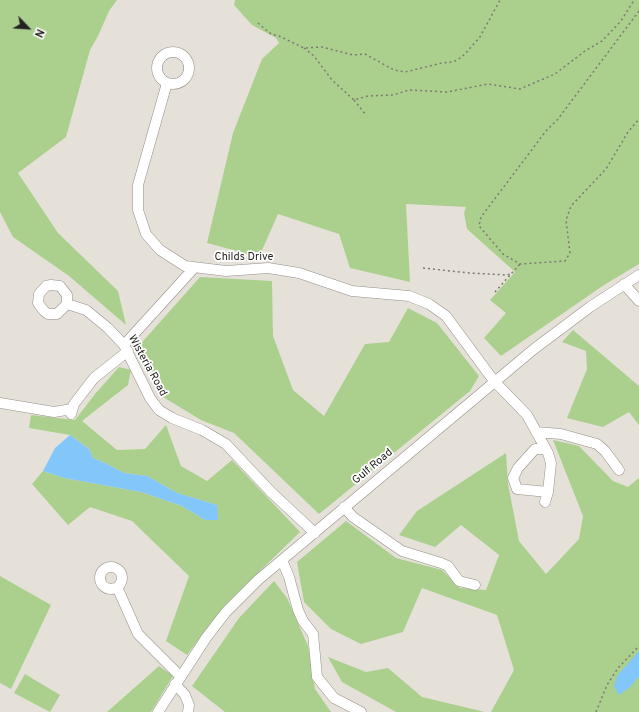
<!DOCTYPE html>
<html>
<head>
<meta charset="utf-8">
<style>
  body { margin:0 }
  #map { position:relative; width:639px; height:712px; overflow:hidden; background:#e5e1d9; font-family:Overpass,sans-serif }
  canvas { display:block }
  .north { position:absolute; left:8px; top:8px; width:40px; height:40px; -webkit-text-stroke:3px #fff; paint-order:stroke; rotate:115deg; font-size:11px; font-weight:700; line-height:16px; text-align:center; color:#252320 }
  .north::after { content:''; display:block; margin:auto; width:14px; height:18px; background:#252320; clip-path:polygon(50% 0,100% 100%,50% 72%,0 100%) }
</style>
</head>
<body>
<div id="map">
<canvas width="639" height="712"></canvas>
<div class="north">N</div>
</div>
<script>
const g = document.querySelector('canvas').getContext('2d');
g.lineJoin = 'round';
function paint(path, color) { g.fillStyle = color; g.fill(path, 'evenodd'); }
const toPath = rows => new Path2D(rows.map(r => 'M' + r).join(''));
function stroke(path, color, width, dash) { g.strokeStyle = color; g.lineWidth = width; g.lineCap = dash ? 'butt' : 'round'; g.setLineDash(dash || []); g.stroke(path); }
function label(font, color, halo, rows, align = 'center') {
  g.font = font + ' Overpass,sans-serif'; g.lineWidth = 3.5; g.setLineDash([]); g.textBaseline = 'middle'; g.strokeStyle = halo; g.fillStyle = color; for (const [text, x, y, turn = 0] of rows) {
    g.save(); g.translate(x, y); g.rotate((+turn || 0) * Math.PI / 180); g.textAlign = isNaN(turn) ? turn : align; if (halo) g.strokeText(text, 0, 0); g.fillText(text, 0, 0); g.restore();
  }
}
const green = toPath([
  [0,0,117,0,109,11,98,36,90,50,66,137,18,173,58,233,118,291,126,325,69,276,13,237,0,212],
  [235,0,639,0,639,264,604,285,501,356,484,338,506,313,490,300,515,272,467,229,464,213,466,207,406,204,410,282,350,268,339,234,278,214,259,257,207,243,233,133,262,59,279,43,276,38,252,25,234,5],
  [200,277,272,281,273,336,293,390,324,416,365,344,389,342,408,308,437,323,479,376,470,391,319,514,234,433,201,420,163,397,151,368,136,349],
  [573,330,639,386,639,425,629,412,603,427,567,418,587,369,586,351,562,342],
  [119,367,131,370,128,385,82,421,117,450,145,449,166,425,181,466,207,481,232,460,300,532,226,604,187,655,166,641,189,576,132,521,90,507,68,525,32,484,43,471,64,478,141,492,182,506,205,520,217,505,177,493,147,476,124,473,105,463,93,458,89,449,70,435,29,428,31,415,75,420,95,394],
  [553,440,579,446,613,481,628,487,639,478,639,712,491,712,514,670,497,615,422,588,403,632,361,644,331,629,304,602,297,562,346,521,396,558,442,570,460,588,486,590,499,555,461,525,435,547,399,535,417,511,506,453,508,484,519,541,546,574,579,539,583,516],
  [0,576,51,605,11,689,0,683],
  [274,581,287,598,308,646,315,689,331,712,225,712,192,686,239,618],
  [328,657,366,672,388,668,422,697,485,712,396,712,342,682],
  [159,666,173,676,151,712,107,712],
  [25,674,60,695,50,712,14,693]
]);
const water = toPath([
  [70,435,89,449,93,458,105,463,124,473,147,476,177,493,217,505,218,520,205,520,182,506,141,492,64,478,43,471,55,448],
  [639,651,639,677,629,688,619,695,614,687,617,676]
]);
const path = toPath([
  [639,11,558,119,546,131,481,217,479,226,503,254,520,264,565,261,570,253,566,220,571,206,606,169,628,132,639,119],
  [258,23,271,34,279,36,304,48,322,47,353,55,365,54,394,70,405,72,442,63,453,62,462,57,480,37,500,0],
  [304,48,314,56,332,80,354,100,368,96,393,95,409,90,447,92,488,84,520,89,555,74,585,51,602,41,621,21,634,0],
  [354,100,366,115],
  [423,268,469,273,507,275,511,274],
  [495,292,520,264],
  [596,712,607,685,618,668,639,646]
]);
const minor = toPath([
  '157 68a16 16 0 1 1 32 0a16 16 0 1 1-32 0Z',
  [167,83,138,185,138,210,146,234,160,250,185,266,226,271,268,268,299,273,352,291,409,296,429,304,446,316,494,381,527,415,548,453,551,463,548,492,545,502],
  [624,284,639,301],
  [67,304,57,314,48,314,44,311,38,303,39,294,46,286,51,285,60,286,67,295,67,304,86,310,108,328,124,345,150,398,159,410,172,418,202,430,226,444,271,492,315,533],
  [124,345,194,268],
  [0,403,54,412,72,409],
  [71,414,74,404,94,378,128,351],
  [536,432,561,434,597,444,605,451,619,470],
  [546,449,535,449,518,468,513,478,517,489,548,492],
  [344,507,353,517,402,551,441,563,448,566,459,581,475,585],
  [282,560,289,577,298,610,303,621,313,634,317,677,334,698,361,712],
  '100 578a11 11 0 1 1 22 0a11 11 0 1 1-22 0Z',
  [117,587,138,634,180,676],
  [175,684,185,695,189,705,188,712],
  [158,712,206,638,226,612,258,580,534,349,590,307,639,275]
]);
const streetNames = [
  ["Childs Drive",244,258],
  ["Wisteria Road",147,366,61],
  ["Gulf Road",373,467,-40]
];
paint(green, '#abd08e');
paint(water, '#83c6f9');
stroke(minor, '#938f88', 11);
stroke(path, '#7c7973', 1.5, [2, 3]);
stroke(minor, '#fff', 10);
label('11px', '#252320', '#fff', streetNames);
</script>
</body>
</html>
